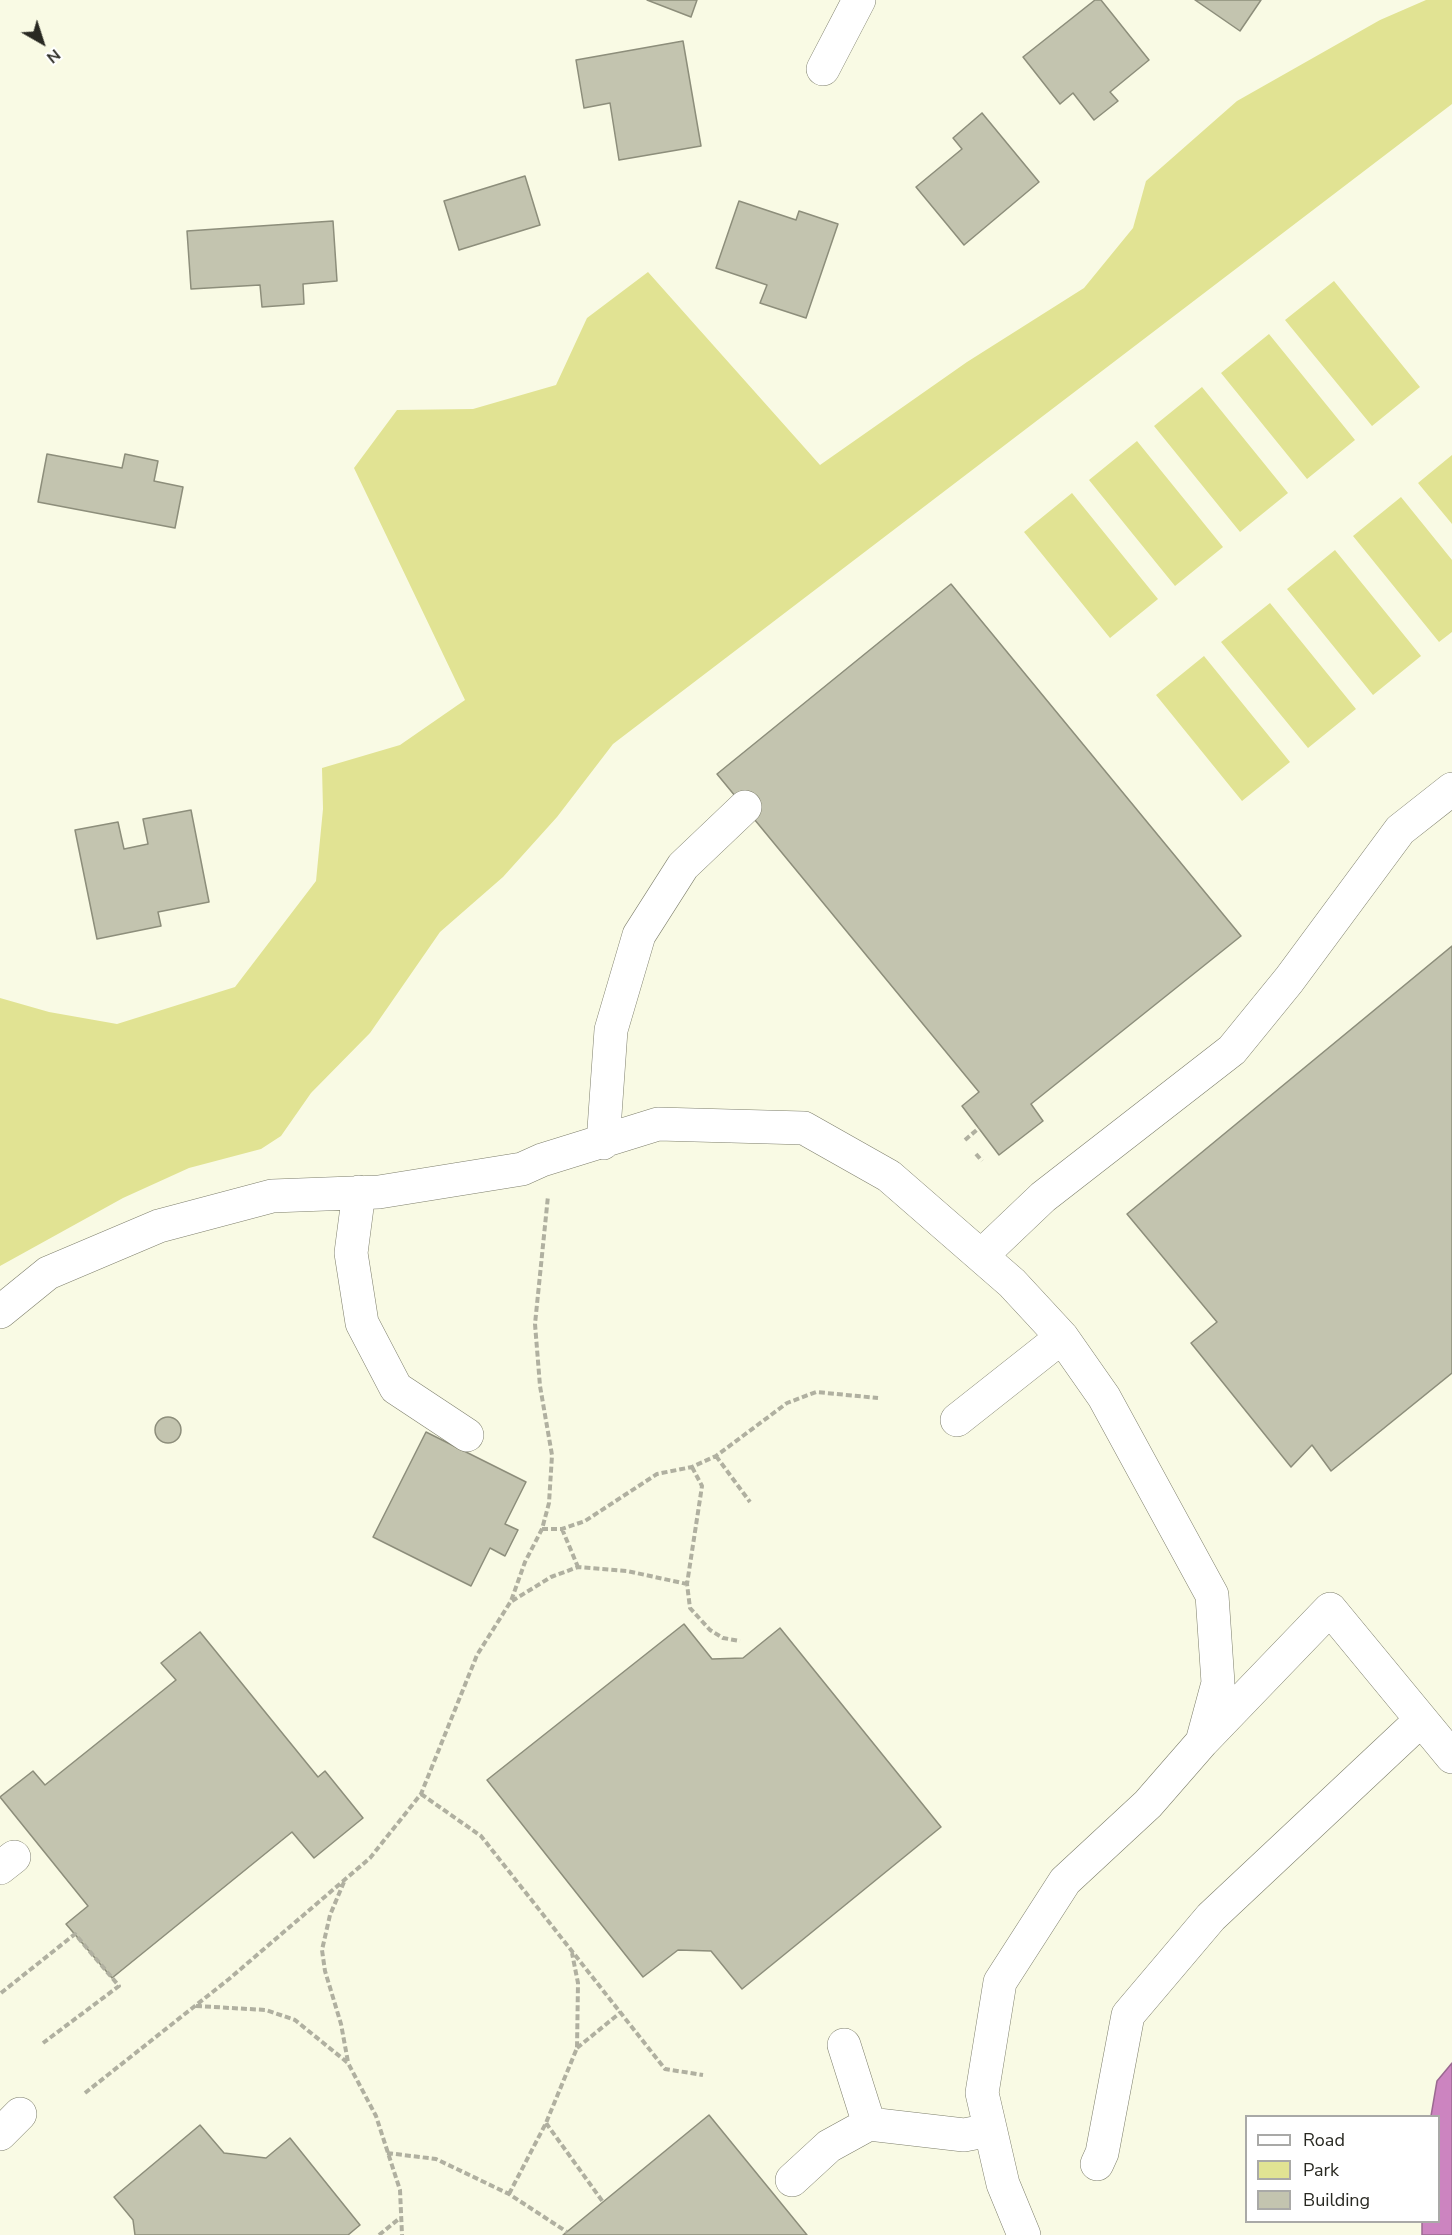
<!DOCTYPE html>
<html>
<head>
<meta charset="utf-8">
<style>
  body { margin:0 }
  #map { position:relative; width:1452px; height:2235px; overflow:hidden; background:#f9fae4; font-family:"Nunito Sans",sans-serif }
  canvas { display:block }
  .legend { position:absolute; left:1245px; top:2115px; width:195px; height:108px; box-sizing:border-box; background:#fff; border:2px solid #a9a9a7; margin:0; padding:8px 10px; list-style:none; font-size:18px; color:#292922 }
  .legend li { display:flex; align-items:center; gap:12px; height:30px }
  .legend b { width:30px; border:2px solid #a9a9a7 }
  .north { position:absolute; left:12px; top:12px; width:60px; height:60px; -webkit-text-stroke:4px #fff; paint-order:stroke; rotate:141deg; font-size:16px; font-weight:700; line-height:24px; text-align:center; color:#292922 }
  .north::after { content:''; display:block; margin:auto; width:21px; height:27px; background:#292922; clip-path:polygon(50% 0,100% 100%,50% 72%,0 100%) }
</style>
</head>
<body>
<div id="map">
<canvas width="1452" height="2235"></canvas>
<ul class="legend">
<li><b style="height:8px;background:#fff"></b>Road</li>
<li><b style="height:16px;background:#e1e393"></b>Park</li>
<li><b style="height:16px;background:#c3c4af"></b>Building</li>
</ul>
<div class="north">N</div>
</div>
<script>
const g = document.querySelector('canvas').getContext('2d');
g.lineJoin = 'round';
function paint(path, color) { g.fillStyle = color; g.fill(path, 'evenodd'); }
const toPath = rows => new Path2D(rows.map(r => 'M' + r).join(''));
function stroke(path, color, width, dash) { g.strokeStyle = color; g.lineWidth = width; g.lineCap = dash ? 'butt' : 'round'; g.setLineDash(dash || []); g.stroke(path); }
const green = toPath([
  [1426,0,1452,0,1452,104,613,744,557,817,503,877,440,932,370,1033,311,1093,281,1136,261,1149,189,1168,123,1198,0,1266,0,998,49,1012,117,1024,235,987,316,881,323,809,322,768,400,745,465,700,354,468,397,410,473,409,556,385,587,318,648,272,820,465,967,362,1084,288,1133,228,1146,181,1237,101,1380,20],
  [1334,281,1420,387,1372,426,1285,320],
  [1269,334,1355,440,1307,479,1221,373],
  [1202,387,1288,493,1240,532,1154,426],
  [1137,441,1223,547,1175,586,1089,480],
  [1452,455,1452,524,1418,483],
  [1072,493,1158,599,1110,638,1024,532],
  [1401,497,1452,560,1452,632,1439,642,1353,536],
  [1335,550,1421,656,1373,695,1287,589],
  [1270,603,1356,709,1308,748,1221,642],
  [1204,656,1290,762,1242,801,1156,695]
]);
const water = toPath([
  [1452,2063,1452,2235,1422,2235,1422,2222,1438,2222,1438,2116,1431,2116,1437,2081,1452,2063]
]);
const building = toPath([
  [647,0,697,0,691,17,647,0],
  [1095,0,1101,0,1149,60,1110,92,1118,101,1094,120,1073,93,1060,104,1023,57,1095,0],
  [1195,0,1261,0,1240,31,1195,0],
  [683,41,701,146,619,160,610,103,584,108,576,60,683,41],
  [982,113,1039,182,964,245,916,187,962,149,953,138,982,113],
  [525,176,540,225,459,250,444,201,525,176],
  [739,201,796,220,799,211,838,224,806,318,760,303,767,285,716,268,739,201],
  [333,221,337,281,303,284,304,304,262,307,260,285,191,289,187,231,333,221],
  [47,454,122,468,125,454,158,461,154,481,183,487,175,528,38,502,47,454],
  [951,584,1241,936,1031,1104,1043,1121,999,1155,962,1106,979,1092,717,774,951,584],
  [191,810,209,902,158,912,161,926,97,939,75,830,118,822,124,849,148,844,143,819,191,810],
  [1452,946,1452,1373,1331,1471,1312,1445,1291,1467,1191,1343,1217,1322,1127,1214,1452,946],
  '155 1430a13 13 0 1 1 26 0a13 13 0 1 1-26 0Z',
  [426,1432,526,1482,505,1524,518,1530,505,1556,490,1548,471,1586,373,1537,426,1432],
  [684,1624,712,1659,743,1658,780,1628,941,1827,742,1989,711,1951,678,1950,643,1977,487,1780,684,1624],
  [200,1632,318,1777,325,1771,363,1818,314,1858,292,1832,112,1978,66,1924,88,1906,0,1797,33,1771,45,1785,176,1680,161,1663,200,1632],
  [709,2115,807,2235,563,2235,603,2202,709,2115],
  [200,2125,224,2153,266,2158,290,2138,360,2225,348,2235,135,2235,133,2220,114,2197,200,2125]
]);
const path = toPath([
  [965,1140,979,1128],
  [976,1154,982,1161],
  [716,1456,750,1502],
  [692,1467,702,1486,687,1584,690,1608,710,1630,723,1638,740,1641],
  [542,1529,562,1529,585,1521,657,1474,692,1467,716,1456,787,1403,816,1392,878,1398],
  [562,1529,578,1567],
  [512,1601,551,1577,578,1567,627,1571,687,1584],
  [421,1794,481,1836,665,2069,703,2075],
  [344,1882,330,1915,322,1950,325,1971,341,2024,348,2062],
  [1,1993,75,1934,119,1986,43,2043],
  [196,2006,266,2010,295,2020,348,2063,376,2116,400,2190,402,2235],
  [577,2048,621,2012],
  [85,2093,229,1979,370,1858,421,1794,477,1655,511,1601,525,1562,542,1529,549,1503,552,1455,540,1386,535,1324,548,1196],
  [546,2123,603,2202],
  [387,2153,436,2159,509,2194,567,2232],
  [509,2194,546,2123,577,2048,578,1983,572,1953],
  [379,2235,400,2218]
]);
const minor = toPath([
  [823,69,859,0],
  [603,1143,611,1030,639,935,683,866,745,807],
  [359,1192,351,1253,362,1323,396,1388,467,1435],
  [981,1256,1043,1197,1232,1050,1289,980,1400,830,1452,789],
  [0,1312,48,1273,159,1226,272,1196,379,1192,522,1169,542,1160,658,1124,804,1128,889,1176,1012,1283,1062,1337,1104,1397,1212,1595,1218,1683,1202,1742],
  [957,1420,1062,1337],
  [0,1868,14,1857],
  [844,2045,869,2124],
  [0,2134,20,2114],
  [1097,2164,1102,2153,1128,2015,1211,1917,1421,1720],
  [792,2180,829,2146,869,2124,964,2135,990,2130],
  [1024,2235,1003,2184,982,2093,1000,1982,1065,1881,1148,1804,1202,1742,1330,1609,1452,1757]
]);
paint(green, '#e1e393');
paint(water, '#cc84c0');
stroke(water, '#9b6991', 1.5);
paint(building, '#c3c4af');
stroke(building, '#8d8e7b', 1.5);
stroke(minor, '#7e7f6c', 34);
stroke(path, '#b0b0a0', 4, [6, 3]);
stroke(minor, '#fff', 33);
</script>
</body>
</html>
